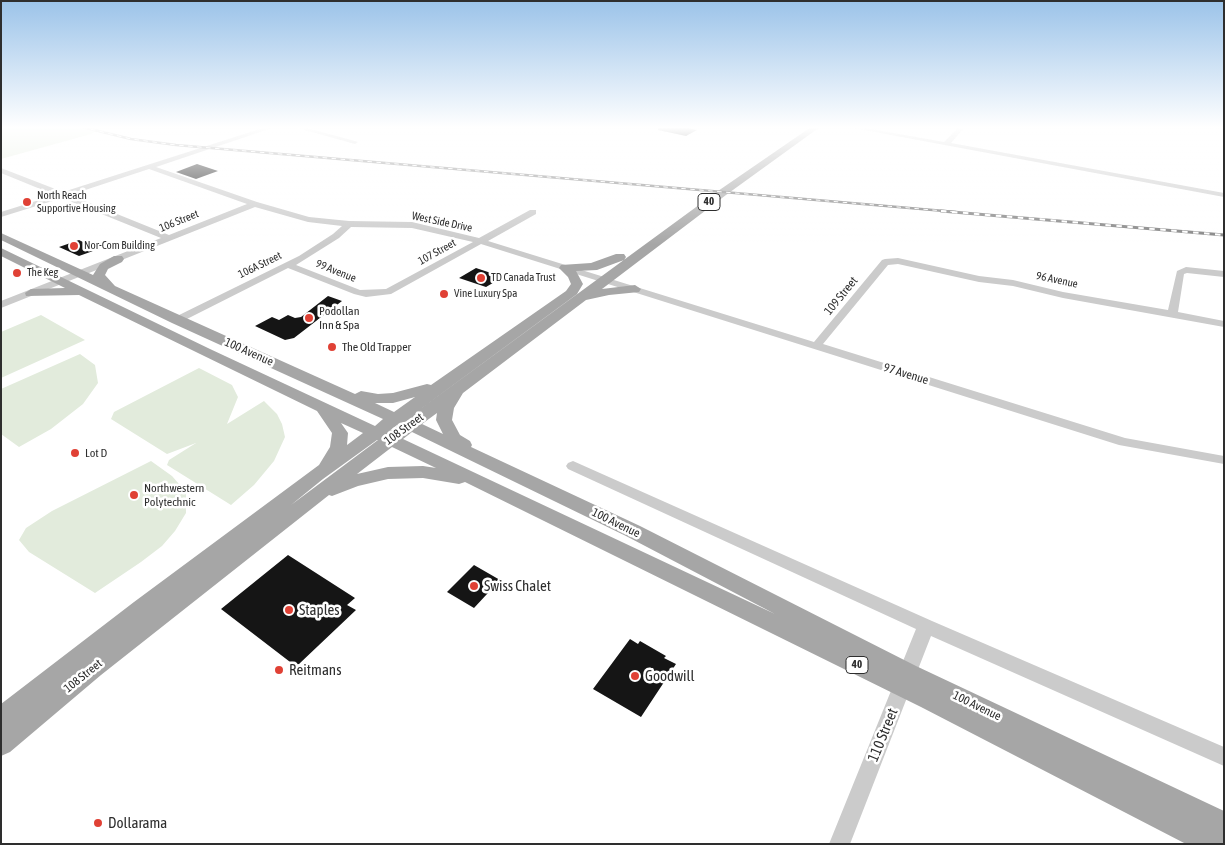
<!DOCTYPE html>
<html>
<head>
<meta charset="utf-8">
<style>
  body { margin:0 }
  #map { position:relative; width:1225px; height:845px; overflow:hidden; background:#fff; font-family:"Asap Condensed",sans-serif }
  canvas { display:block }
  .frame { position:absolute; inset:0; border:2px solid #2e2e2e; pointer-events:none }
</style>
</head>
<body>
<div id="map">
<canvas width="1225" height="845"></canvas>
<div class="frame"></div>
</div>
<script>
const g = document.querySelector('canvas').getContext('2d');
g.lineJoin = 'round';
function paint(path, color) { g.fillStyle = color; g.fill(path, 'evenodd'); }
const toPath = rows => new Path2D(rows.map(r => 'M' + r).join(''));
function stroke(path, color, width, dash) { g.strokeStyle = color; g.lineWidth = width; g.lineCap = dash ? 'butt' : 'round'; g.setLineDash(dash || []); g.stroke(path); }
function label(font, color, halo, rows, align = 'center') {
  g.font = font + ' "Asap Condensed",sans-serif'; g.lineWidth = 5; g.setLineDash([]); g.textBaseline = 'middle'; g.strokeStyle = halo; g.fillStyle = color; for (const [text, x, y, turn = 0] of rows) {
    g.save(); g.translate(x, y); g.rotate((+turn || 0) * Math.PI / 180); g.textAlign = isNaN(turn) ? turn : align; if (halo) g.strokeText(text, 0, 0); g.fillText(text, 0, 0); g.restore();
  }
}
const green = toPath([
  [1,127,104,127,91,134,1,159],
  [41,315,85,340,1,378,1,332],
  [80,354,95,365,98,383,83,404,51,429,19,447,1,434,1,389],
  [199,368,232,385,238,397,227,424,264,401,277,414,282,424,285,437,274,461,254,485,231,505,167,465,169,460,196,443,167,454,111,419,114,412],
  [151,461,172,476,186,492,186,513,175,531,162,546,141,562,95,593,29,552,19,540,26,528,52,511]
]);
const building = toPath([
  [658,127,683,127,697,130,686,136,658,130],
  [197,164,218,171,196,179,176,172],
  [79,240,89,245,84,247,93,251,79,256,59,247],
  [476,268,503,277,486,287,459,278],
  [328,296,342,301,294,338,285,340,255,326,272,317,279,320,288,315,295,318,301,317],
  [288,555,355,598,347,605,356,610,299,664,294,665,221,609],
  [474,565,500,580,474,608,447,592],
  [630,639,638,644,640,641,666,656,664,658,676,664,641,717,593,689]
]);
const minor = toPath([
  [266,127,275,127,156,167,257,202,309,217,349,221,412,222,479,238,530,210,536,210,536,214,488,241,814,342,882,260,885,259,898,258,979,276,1013,280,1063,292,1168,310,1177,271,1186,267,1224,271,1224,277,1187,273,1184,274,1178,312,1224,321,1224,327,1063,298,1013,286,979,282,898,264,888,265,823,344,1125,438,1224,456,1224,464,1119,445,481,244,391,294,366,297,354,294,288,268,181,322,173,322,172,320,173,318,299,256,333,234,342,226,308,222,255,207,1,308,1,301,161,238,62,198,1,217,1,212,55,195,1,173,1,168,63,192,266,127],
  [149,169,247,204,169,235,70,195,149,169],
  [351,227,412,228,473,242,386,289,360,290,296,265,339,238,351,227],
  [294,127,304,127,358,142,355,144,294,127],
  [848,127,860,127,944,142,959,127,965,127,951,143,1224,193,1224,197,848,127],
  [1213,127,1224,127,1224,130,1214,128,1213,127],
  [573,461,932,621,1224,747,1224,766,931,636,850,844,829,844,916,629,568,469,566,466,568,463,573,461]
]);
const major = toPath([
  [811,127,820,127,726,195,602,289,635,285,641,289,639,292,609,295,586,300,463,393,454,408,452,420,460,435,470,441,472,445,471,447,640,526,916,666,1224,811,1224,844,1186,844,921,707,465,482,459,484,423,478,388,479,358,486,332,496,329,495,101,675,10,752,1,756,1,704,134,602,319,465,330,447,332,433,317,411,79,295,26,296,25,293,31,289,65,288,1,256,1,248,210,349,375,426,383,419,172,323,1,240,1,233,93,275,100,264,114,256,122,256,124,259,122,262,108,269,105,275,115,286,355,394,361,391,378,394,393,393,427,384,431,385,566,291,571,284,568,277,559,268,561,265,591,263,616,254,624,254,626,257,624,260,597,270,576,271,583,284,577,294,408,418,718,191,811,127],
  [415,397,394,412,375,403,393,403,415,397],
  [437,413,436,420,443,434,422,424,437,413],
  [341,423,363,433,347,445,348,433,341,423],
  [397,425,398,426,388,432,397,425],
  [412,432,626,536,775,614,403,439,412,432],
  [377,440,378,440,291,505,323,479,377,440],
  [392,447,436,468,423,466,388,467,357,474,392,447]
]);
const railFar1 = toPath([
  [82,127,131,139,176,145,956,212]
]);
const rail = toPath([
  [941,211,1224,235]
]);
const markers = [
  [27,202,5,"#e04135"],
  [74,246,5,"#e04135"],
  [17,273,5,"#e04135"],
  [481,278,5,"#e04135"],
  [444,294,5,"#e04135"],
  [309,318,5,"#e04135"],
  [332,347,5,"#e04135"],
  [75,453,5,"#e04135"],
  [134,495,5,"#e04135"],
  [474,586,5,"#e04135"],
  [289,610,5,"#e04135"],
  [279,670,5,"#e04135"],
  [635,676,5,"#e04135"],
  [98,823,5,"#e04135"]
];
const farPoinames = [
  ["North Reach",37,196],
  ["Supportive Housing",37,209],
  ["Nor-Com Building",84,246],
  ["The Keg",27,273],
  ["TD Canada Trust",491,278],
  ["Vine Luxury Spa",454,294]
];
const shields = [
  [709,202,22],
  [857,665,22]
];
const shieldNames = [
  ["40",709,202],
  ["40",857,665]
];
const farStreetnames = [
  ["106 Street",179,221,-22],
  ["West Side Drive",442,222,12],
  ["107 Street",437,252,-29],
  ["106A Street",260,265,-26],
  ["99 Avenue",336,271,22],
  ["96 Avenue",1057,280,12]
];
const streetNames = [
  ["109 Street",841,296,-51],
  ["100 Avenue",249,352,24],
  ["97 Avenue",906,374,17],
  ["108 Street",404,429,-36],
  ["100 Avenue",616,523,26],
  ["108 Street",83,676,-39],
  ["100 Avenue",977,706,26]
];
const poiNames = [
  ["Podollan",319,311],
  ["Inn & Spa",319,325],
  ["The Old Trapper",342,347],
  ["Lot D",85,453],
  ["Northwestern",144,488],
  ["Polytechnic",144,502]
];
const nearPoinames = [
  ["Swiss Chalet",484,586],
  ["Staples",299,610],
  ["Reitmans",289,670],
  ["Goodwill",645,676],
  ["Dollarama",108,823]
];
const nearStreetnames = [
  ["110 Street",883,735,-68]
];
paint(green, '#e2ebdc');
paint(building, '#151515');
paint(minor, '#cbcbcb');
paint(major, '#a6a6a6');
stroke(railFar1, '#838383', 2.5);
stroke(rail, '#838383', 3);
stroke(railFar1, '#fff', 1, [4.5]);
stroke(rail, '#fff', 2, [5.5]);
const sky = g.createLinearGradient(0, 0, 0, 245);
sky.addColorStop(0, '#9bc3e9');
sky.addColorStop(0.52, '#fff');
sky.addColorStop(1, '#ffffff00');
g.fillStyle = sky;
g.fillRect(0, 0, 1225, 245);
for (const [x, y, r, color] of markers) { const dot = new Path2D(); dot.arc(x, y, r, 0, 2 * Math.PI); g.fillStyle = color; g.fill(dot); stroke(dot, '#fff', 2); }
label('11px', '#2e2e2e', '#fff', farPoinames, 'left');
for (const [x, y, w] of shields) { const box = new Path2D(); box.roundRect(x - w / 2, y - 8.5, w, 17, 4); g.fillStyle = '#fff'; g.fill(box); stroke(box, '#2e2e2e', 1); }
label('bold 11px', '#2e2e2e', null, shieldNames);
label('11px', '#2e2e2e', '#fff', farStreetnames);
label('12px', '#2e2e2e', '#fff', streetNames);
label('12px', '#2e2e2e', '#fff', poiNames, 'left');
label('15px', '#2e2e2e', '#fff', nearPoinames, 'left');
label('15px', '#2e2e2e', '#fff', nearStreetnames);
</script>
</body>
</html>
